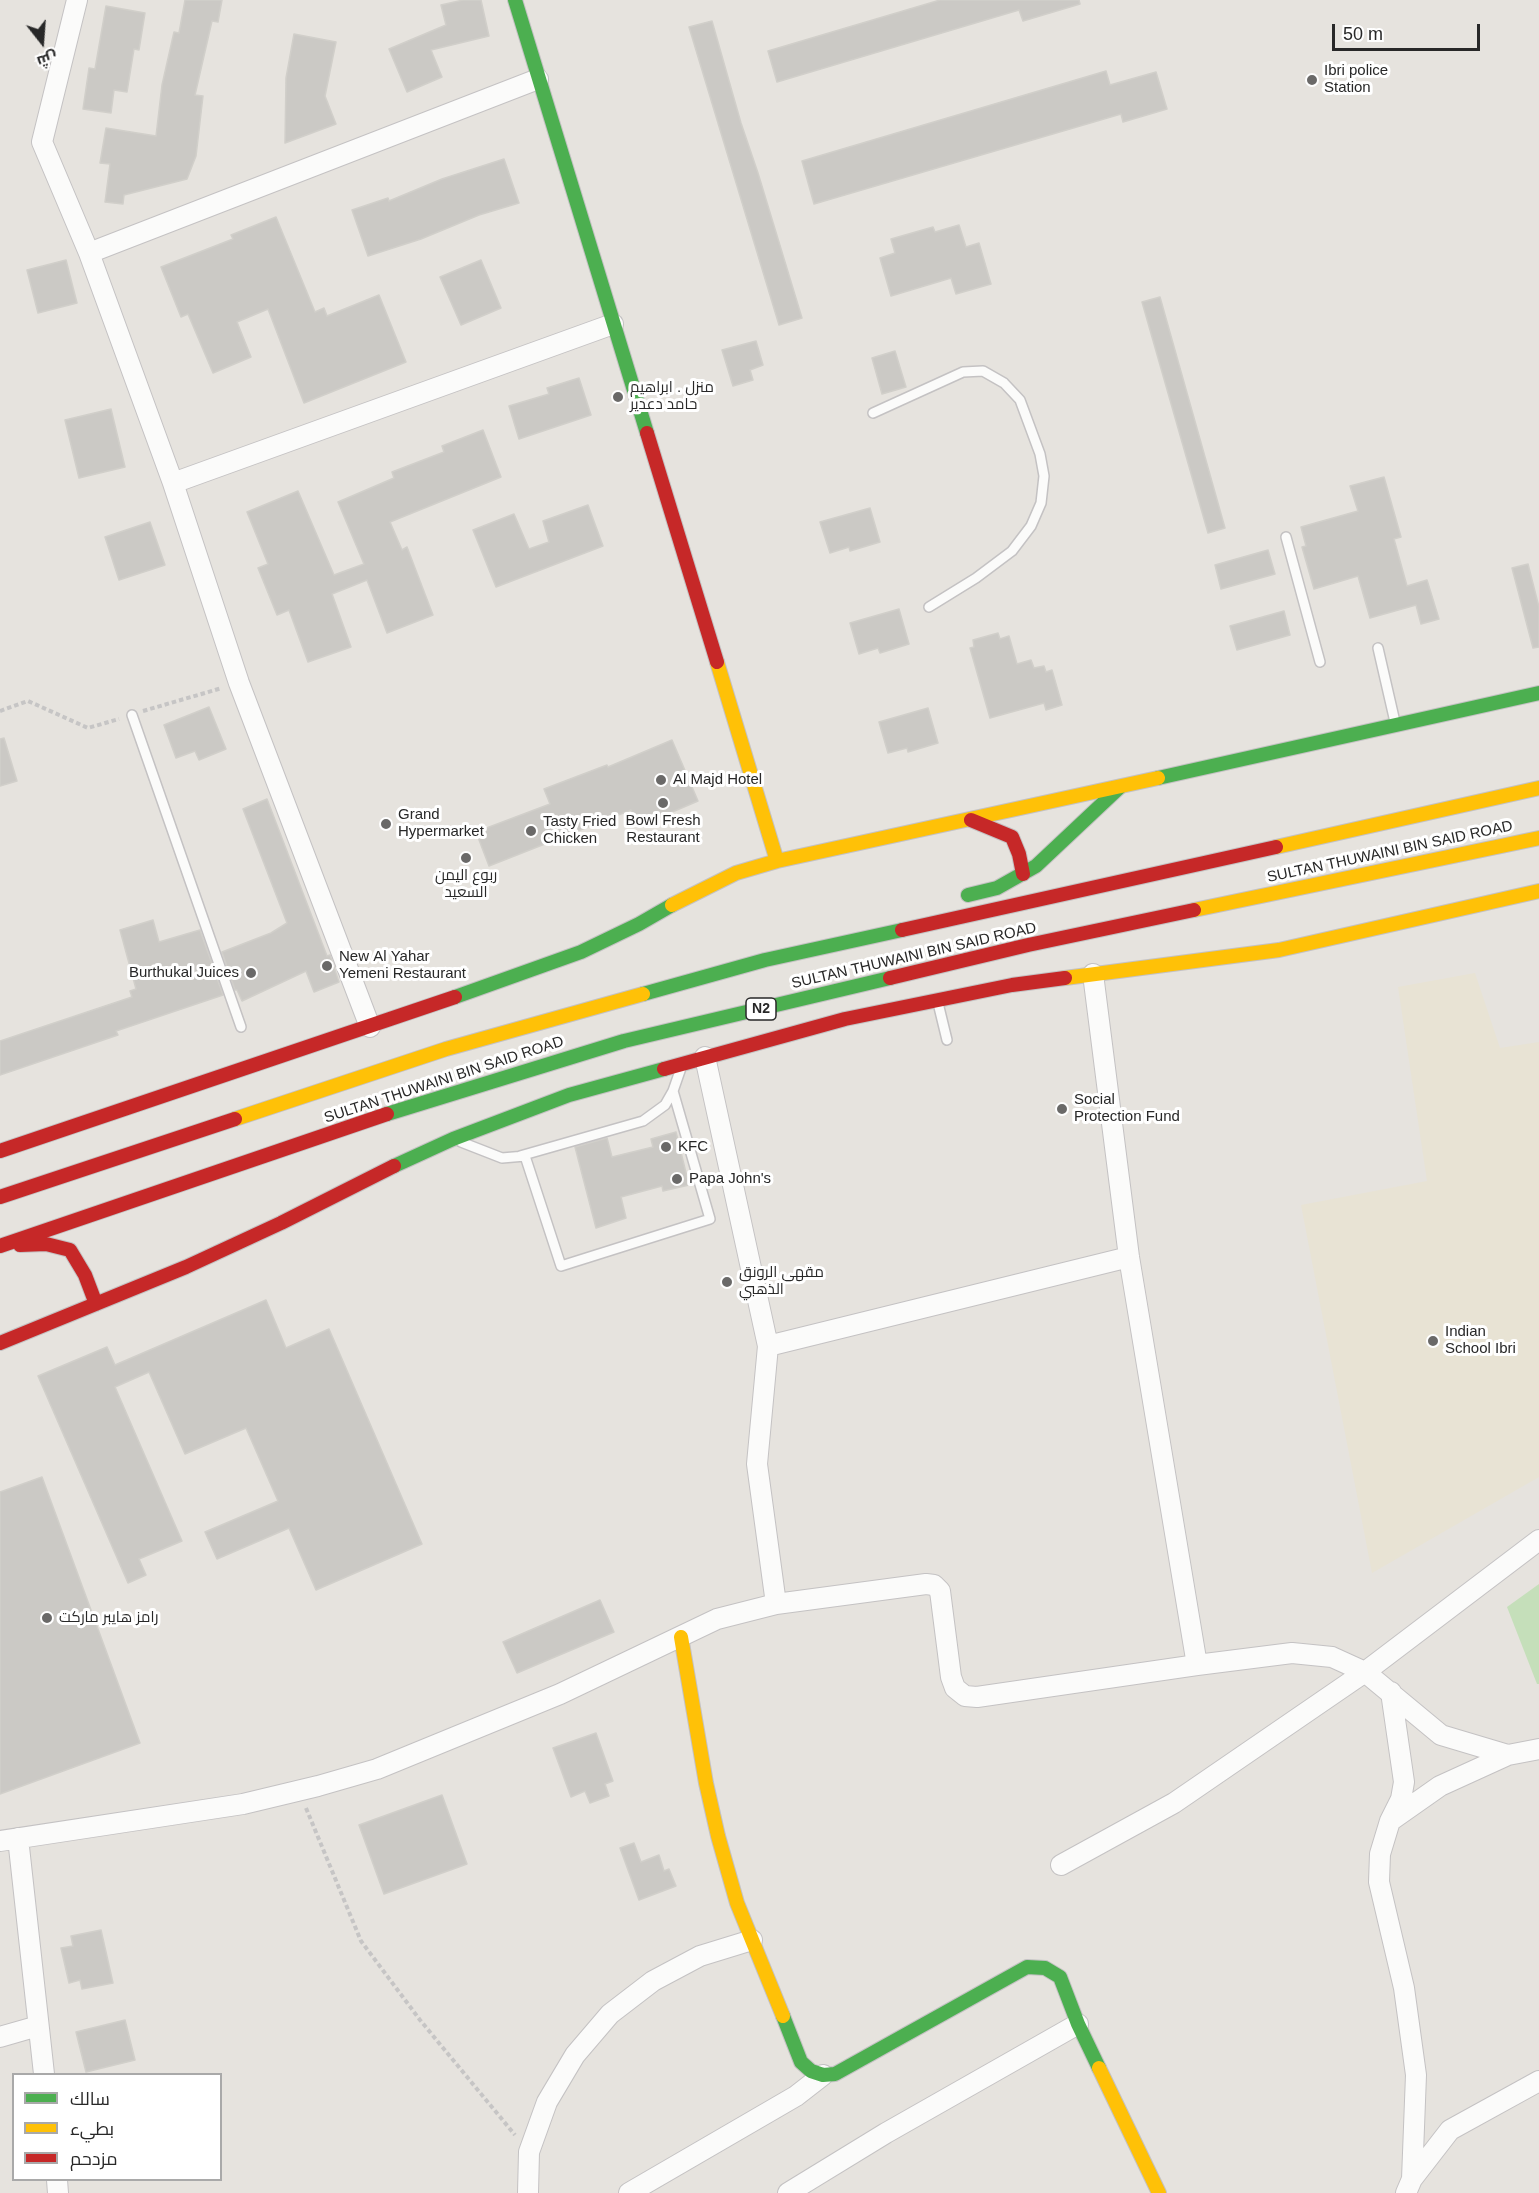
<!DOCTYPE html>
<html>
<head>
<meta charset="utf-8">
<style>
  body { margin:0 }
  #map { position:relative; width:1539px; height:2193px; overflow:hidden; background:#e6e3de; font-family:Arial,Cairo,sans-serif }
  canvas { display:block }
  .legend { position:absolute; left:12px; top:2073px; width:210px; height:108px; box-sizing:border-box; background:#fff; border:2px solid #a9a9a9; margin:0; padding:8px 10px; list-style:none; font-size:18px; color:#282828 }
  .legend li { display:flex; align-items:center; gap:12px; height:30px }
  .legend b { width:30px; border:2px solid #a9a9a9 }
  .north { position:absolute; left:12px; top:12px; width:60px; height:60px; -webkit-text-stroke:4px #fff; paint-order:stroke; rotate:163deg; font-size:16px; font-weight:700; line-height:24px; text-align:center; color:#282828 }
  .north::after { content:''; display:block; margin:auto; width:21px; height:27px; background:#282828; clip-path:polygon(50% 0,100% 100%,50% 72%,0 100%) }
  .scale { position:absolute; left:1332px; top:24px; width:148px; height:27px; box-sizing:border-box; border:3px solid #282828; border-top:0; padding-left:8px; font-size:18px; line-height:21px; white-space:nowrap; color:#282828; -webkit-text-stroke:4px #fff; paint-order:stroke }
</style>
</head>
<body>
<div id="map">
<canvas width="1539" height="2193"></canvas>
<ul class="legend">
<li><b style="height:8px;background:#4caf50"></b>سالك</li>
<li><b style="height:8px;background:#ffc107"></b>بطيء</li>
<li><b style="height:8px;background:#c62828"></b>مزدحم</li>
</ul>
<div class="north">ش</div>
<div class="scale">50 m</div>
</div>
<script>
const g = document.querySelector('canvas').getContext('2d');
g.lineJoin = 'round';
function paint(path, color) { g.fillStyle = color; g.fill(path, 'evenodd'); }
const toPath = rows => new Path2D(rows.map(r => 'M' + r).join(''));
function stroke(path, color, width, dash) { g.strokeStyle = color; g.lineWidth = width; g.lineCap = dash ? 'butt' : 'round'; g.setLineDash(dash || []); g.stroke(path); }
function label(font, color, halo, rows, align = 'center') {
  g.font = font + ' Arial,Cairo,sans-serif'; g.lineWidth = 6; g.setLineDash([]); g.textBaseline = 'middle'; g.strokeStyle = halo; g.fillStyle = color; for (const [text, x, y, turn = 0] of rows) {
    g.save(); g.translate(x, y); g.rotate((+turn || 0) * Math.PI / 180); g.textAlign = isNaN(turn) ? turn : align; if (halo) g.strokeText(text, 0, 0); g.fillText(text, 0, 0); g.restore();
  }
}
const education = toPath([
  [1475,973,1500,1048,1539,1042,1539,1477,1372,1573,1301,1205,1427,1181,1398,987]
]);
const green = toPath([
  [1539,1584,1539,1684,1537,1684,1507,1607]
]);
const building = toPath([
  [185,0,222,0,218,22,212,21,195,95,203,96,196,156,187,179,124,195,123,204,105,202,110,164,100,163,106,128,156,136,162,85,174,32,179,33,185,0],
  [463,0,481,0,489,36,431,50,442,77,407,92,389,49,446,25,441,5,463,0],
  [940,0,1079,0,1080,4,1023,21,1019,10,777,82,768,51,940,0],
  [106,6,145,13,139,50,134,49,127,92,114,90,111,113,83,109,89,68,95,69,106,6],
  [712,21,741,123,758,173,802,318,779,325,689,27,712,21],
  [294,34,336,42,325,96,336,124,285,143,286,78,294,34],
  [1106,71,1110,85,1156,72,1167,109,1123,122,1121,114,814,204,802,161,1106,71],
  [504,159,519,203,479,215,421,239,368,256,352,210,388,198,389,201,442,179,504,159],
  [276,217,315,312,324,308,327,316,379,295,406,362,304,403,268,309,237,322,251,357,213,373,188,314,181,317,161,267,233,239,231,235,276,217],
  [959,225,966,247,979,243,991,284,956,294,951,278,891,296,880,258,895,253,891,239,933,227,935,232,959,225],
  [66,260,77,303,38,313,27,270,66,260],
  [481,260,501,308,461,325,440,277,481,260],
  [1160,297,1225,528,1208,533,1142,302,1160,297],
  [756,341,763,365,750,370,753,380,733,386,722,350,756,341],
  [895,351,906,387,882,394,872,358,895,351],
  [579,378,591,415,519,439,509,406,549,394,547,388,579,378],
  [111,409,125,467,79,478,65,420,111,409],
  [483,430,501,477,390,522,402,550,407,547,433,615,387,633,367,580,332,594,351,647,308,662,289,610,277,615,258,568,268,564,247,512,298,491,334,575,364,564,338,502,394,478,392,472,444,452,442,446,483,430],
  [1384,477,1401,537,1394,539,1407,586,1427,580,1439,619,1421,624,1416,605,1370,618,1358,576,1314,589,1302,547,1306,546,1301,527,1358,511,1350,486,1384,477],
  [588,505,603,546,496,587,473,530,514,514,529,549,549,542,543,521,588,505],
  [870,508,880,542,850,551,849,547,830,553,820,522,870,508],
  [150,522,165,565,119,580,105,537,150,522],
  [1268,550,1275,574,1221,589,1215,565,1268,550],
  [1528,564,1539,607,1539,647,1533,648,1512,568,1528,564],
  [899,609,909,644,880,653,878,648,859,654,850,623,899,609],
  [1284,611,1290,635,1237,650,1230,626,1284,611],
  [998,633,1000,639,1009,636,1017,664,1031,660,1034,668,1044,666,1046,672,1052,670,1062,705,1046,710,1044,703,990,718,970,648,974,647,973,640,998,633],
  [209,707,226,749,199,760,195,751,176,758,164,725,209,707],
  [928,708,938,743,908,752,907,748,888,753,879,722,928,708],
  [4,738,17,781,0,786,0,739,4,738],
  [672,740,698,801,637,827,631,810,489,866,476,832,550,804,544,789,607,765,608,767,672,740],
  [267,799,327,956,330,955,339,982,314,992,306,971,242,1001,237,990,235,990,222,952,271,933,287,923,243,809,267,799],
  [153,920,159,942,200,930,223,995,116,1031,118,1035,0,1075,0,1041,132,997,130,991,136,989,120,930,153,920],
  [676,1132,689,1185,663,1191,662,1186,621,1197,626,1218,596,1228,575,1147,607,1138,612,1157,653,1147,651,1139,676,1132],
  [266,1300,286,1348,329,1329,422,1544,316,1590,289,1528,217,1559,205,1532,278,1501,246,1428,185,1454,149,1372,115,1387,182,1541,139,1559,146,1575,128,1583,38,1376,107,1347,115,1365,266,1300],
  [42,1477,140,1743,0,1794,0,1492,42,1477],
  [600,1600,614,1632,517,1673,503,1642,600,1600],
  [596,1733,613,1781,605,1784,609,1796,590,1803,585,1791,571,1797,553,1748,596,1733],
  [442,1795,467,1864,384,1894,359,1825,442,1795],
  [634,1843,641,1862,659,1855,664,1871,669,1869,676,1886,639,1900,620,1848,634,1843],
  [101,1930,113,1983,82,1989,80,1980,69,1983,61,1948,73,1946,71,1936,101,1930],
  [125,2020,135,2060,86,2072,76,2032,125,2020]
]);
const path = toPath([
  [0,711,28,701,88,728,119,719],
  [143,711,222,688],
  [306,1808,361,1941,420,2020,515,2135]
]);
const lane = toPath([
  [873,413,963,372,983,371,1004,383,1020,400,1040,454,1044,476,1041,503,1031,526,1012,551,976,578,929,607],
  [1286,537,1320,662],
  [1378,648,1395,722],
  [132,715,241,1027],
  [938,1003,947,1040],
  [461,1142,502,1158,525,1156,561,1266,710,1219,673,1091,681,1068],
  [520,1156,643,1121,665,1105,673,1091]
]);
const street = toPath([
  [77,0,42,142,89,253,173,483,239,683,370,1027],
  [89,253,538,79],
  [173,483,613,324],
  [1093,974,1129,1257,1197,1665],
  [705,1057,768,1346,757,1464,776,1604],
  [768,1346,1129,1257],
  [1391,1692,1404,1782,1401,1799,1390,1821,1380,1854,1379,1882,1404,1988,1416,2075,1412,2179,1406,2193],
  [1393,1819,1440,1786,1508,1755],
  [18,1838,44,2074],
  [0,1841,243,1804,318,1786,377,1769,560,1694,717,1619,776,1604,926,1584,934,1585,940,1591,951,1677,955,1688,965,1696,977,1697,1197,1665,1292,1653,1332,1657,1365,1672,1441,1735,1508,1755,1539,1749],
  [1061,1865,1174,1803,1365,1672,1539,1540],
  [0,2037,38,2026],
  [1412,2179,1450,2130,1539,2081],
  [57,2180,58,2193],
  [528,2193,529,2152,547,2102,575,2055,610,2014,653,1981,700,1956,752,1940],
  [629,2193,796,2096,823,2075],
  [788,2193,886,2133,1078,2024]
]);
const fast = toPath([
  [515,0,647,433],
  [1158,778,1539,693],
  [968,895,997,888,1036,866,1120,787],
  [643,994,765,960,902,930],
  [455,997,581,952,639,924,672,905],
  [387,1114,624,1041,890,978],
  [394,1166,453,1139,569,1095,664,1069],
  [783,2016,801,2062,811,2071,823,2075,835,2074,1027,1967,1045,1968,1060,1977,1078,2024,1099,2068]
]);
const slow = toPath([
  [717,662,777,861],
  [1276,847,1539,788],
  [672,905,736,873,777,861,1158,778],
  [1194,910,1539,838],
  [1065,978,1279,950,1539,891],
  [235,1119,446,1049,643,994],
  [681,1637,706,1783,718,1836,737,1903,783,2016],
  [1099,2068,1159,2193]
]);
const jam = toPath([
  [647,433,717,662],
  [971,820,1012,837,1019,854,1023,874],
  [902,930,1276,847],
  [890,978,1028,945,1194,910],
  [664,1069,845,1019,1012,985,1065,978],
  [0,1151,455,997],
  [0,1197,235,1119],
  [20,1245,46,1244,70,1250,85,1275,96,1304],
  [0,1246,387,1114],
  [0,1343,186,1267,281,1223,394,1166]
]);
const markers = [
  [1312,80,6,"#6a6968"],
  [618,397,6,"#6a6968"],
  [661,780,6,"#6a6968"],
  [663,803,6,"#6a6968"],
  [386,824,6,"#6a6968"],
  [531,831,6,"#6a6968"],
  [466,858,6,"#6a6968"],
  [327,966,6,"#6a6968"],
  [251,973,6,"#6a6968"],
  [1062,1109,6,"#6a6968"],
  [666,1147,6,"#6a6968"],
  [677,1179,6,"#6a6968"],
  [727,1282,6,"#6a6968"],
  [1433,1341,6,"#6a6968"],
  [47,1618,6,"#6a6968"]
];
const shields = [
  [761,1009,30]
];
const shieldNames = [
  ["N2",761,1009]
];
const poiNames = [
  ["Ibri police",1324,71],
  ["Station",1324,88],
  ["منزل . ابراهيم",630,388],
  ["حامد دعدير",630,405],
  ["Al Majd Hotel",673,780],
  ["Grand",398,815],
  ["Hypermarket",398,832],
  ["Bowl Fresh",663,821,"center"],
  ["Restaurant",663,838,"center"],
  ["Tasty Fried",543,822],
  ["Chicken",543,839],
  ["ربوع اليمن",466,876,"center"],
  ["السعيد",466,893,"center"],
  ["New Al Yahar",339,957],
  ["Yemeni Restaurant",339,974],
  ["Burthukal Juices",239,973,"right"],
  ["Social",1074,1100],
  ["Protection Fund",1074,1117],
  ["KFC",678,1147],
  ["Papa John's",689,1179],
  ["مقهى الرونق",739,1273],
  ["الذهبي",739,1290],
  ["Indian",1445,1332],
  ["School Ibri",1445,1349],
  ["رامز هايبر ماركت",59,1618]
];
const streetNames = [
  ["SULTAN THUWAINI BIN SAID ROAD",1390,852,-12],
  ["SULTAN THUWAINI BIN SAID ROAD",914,956,-13],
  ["SULTAN THUWAINI BIN SAID ROAD",444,1080,-18]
];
paint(education, '#e8e3d4');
paint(green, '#c5dfba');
paint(building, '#cbc9c5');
stroke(building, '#d1cfca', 1.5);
stroke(lane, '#c4c2c3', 12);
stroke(street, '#c4c2c3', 22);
stroke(fast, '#c4c2c3', 16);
stroke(slow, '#c4c2c3', 16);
stroke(jam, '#c4c2c3', 16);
stroke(path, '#c6c5c5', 4, [4.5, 3]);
stroke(lane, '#fbfbfa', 9);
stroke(street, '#fbfbfa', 20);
stroke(fast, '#4caf50', 14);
stroke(slow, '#ffc107', 14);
stroke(jam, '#c62828', 14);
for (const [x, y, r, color] of markers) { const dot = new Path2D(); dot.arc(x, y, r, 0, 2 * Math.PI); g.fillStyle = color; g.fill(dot); stroke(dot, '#fff', 2); }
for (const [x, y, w] of shields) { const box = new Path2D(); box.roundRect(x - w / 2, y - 11, w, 22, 4.5); g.fillStyle = '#fff'; g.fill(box); stroke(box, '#282828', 1.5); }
label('bold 14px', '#282828', null, shieldNames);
label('15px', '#282828', '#fff', poiNames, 'left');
label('15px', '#282828', '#fff', streetNames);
</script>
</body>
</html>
